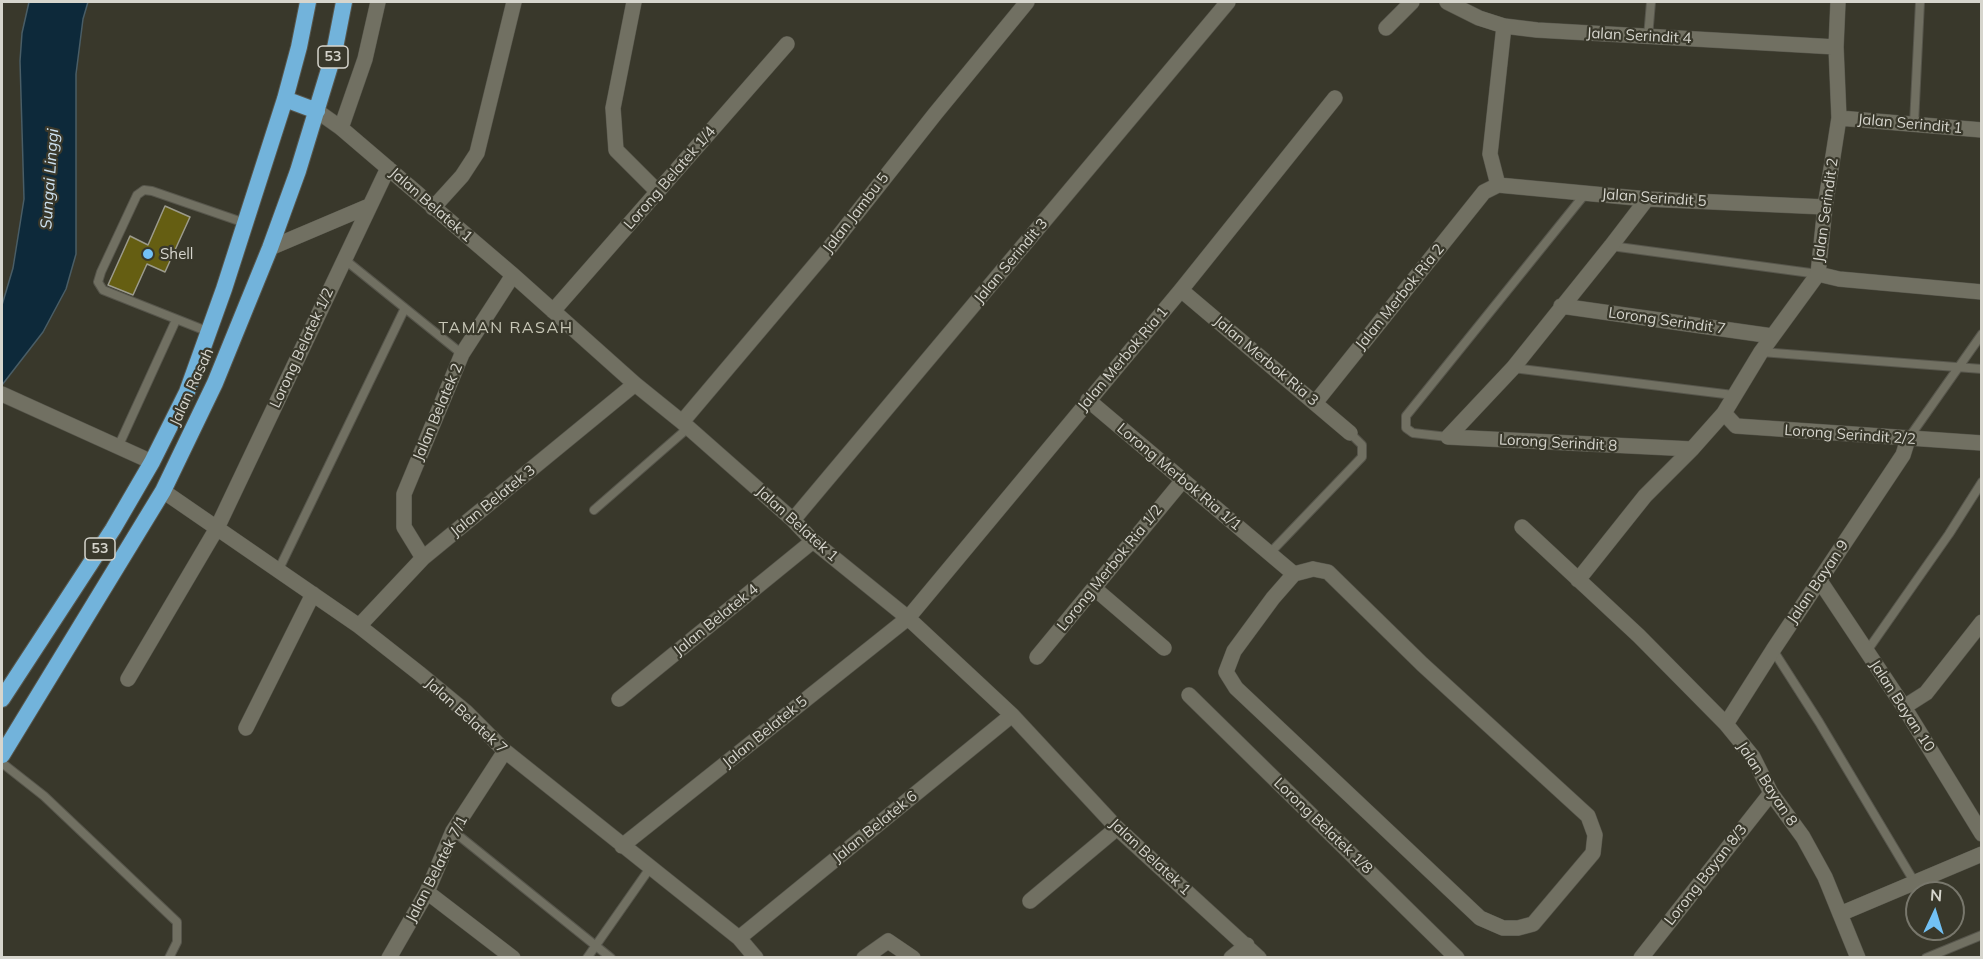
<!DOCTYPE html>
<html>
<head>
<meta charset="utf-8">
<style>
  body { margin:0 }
  #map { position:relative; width:1983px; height:959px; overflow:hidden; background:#39382b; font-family:Mulish,sans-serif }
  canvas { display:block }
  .frame { position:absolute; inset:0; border:3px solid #d6d5cd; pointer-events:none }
  .north { position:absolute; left:1905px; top:881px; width:60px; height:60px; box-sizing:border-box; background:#39382b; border:2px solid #78776c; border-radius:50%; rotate:4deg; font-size:16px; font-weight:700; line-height:24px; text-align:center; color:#d6d5cd }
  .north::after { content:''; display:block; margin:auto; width:21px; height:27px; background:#72c1f5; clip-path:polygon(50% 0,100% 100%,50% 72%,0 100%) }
</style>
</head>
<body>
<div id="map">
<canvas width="1983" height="959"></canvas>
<div class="frame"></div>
<div class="north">N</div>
</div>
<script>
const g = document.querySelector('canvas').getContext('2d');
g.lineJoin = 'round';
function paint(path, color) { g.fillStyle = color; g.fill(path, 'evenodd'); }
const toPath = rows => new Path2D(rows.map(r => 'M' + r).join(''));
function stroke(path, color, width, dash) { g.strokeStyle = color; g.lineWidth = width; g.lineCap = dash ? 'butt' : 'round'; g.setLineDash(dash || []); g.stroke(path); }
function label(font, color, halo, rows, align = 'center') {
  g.font = font + ' Mulish,sans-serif'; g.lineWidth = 4.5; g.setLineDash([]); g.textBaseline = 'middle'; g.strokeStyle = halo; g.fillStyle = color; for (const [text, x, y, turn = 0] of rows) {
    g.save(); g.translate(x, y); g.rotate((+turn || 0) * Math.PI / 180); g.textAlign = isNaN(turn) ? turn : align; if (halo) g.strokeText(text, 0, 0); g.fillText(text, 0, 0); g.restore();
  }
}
const water = toPath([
  [29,2,88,2,83,19,76,74,76,254,66,289,43,332,2,385,2,305,13,268,24,199,20,61,22,33,29,2]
]);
const building = toPath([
  [165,206,190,217,165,272,147,264,133,295,108,285,130,236,148,245,165,206]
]);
const service = toPath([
  [1648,37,1651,2],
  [1914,124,1920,2],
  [1611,246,1818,274],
  [344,259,462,354],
  [209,332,103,290,98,282,101,272,137,195,144,190,152,191,245,223],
  [1761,352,1982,369],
  [1513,368,1733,395],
  [1448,437,1413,433,1406,428,1406,416,1585,194],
  [1908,439,1982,334],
  [118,447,176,320],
  [594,510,688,428],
  [1269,554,1362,457,1362,445,1350,433],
  [278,571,405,308],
  [1773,650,1819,722,1915,883],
  [1867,651,1949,534,1982,482],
  [2,763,44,796,177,922,177,942,169,958],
  [453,831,611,958],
  [587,958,650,868],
  [1926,958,1982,935]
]);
const minor = toPath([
  [634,2,613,108,616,150,658,192],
  [1447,2,1479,18,1504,26,1537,30,1836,47],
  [1386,28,1412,2],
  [317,111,341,128,513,275,635,384,682,422,793,520,813,541,908,618,1012,715,1117,828,1259,958],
  [1839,118,1982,130],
  [341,128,365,59,378,2],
  [1498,185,1490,154,1504,26],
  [1647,199,1611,246,1513,368,1448,437,1692,449],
  [433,208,462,176,477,153,514,2],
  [270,248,369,206],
  [1818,274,1839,279,1982,292],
  [1181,290,1350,433],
  [1561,306,1772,336],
  [553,311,787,44],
  [2,394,152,462],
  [1088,400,1294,574],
  [1315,403,1484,192,1498,185,1647,199,1825,207],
  [1724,413,1736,426,1982,443],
  [682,422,830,247,935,114,1027,2],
  [163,491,359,626,420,674,466,712,505,751,739,938,756,958],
  [793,520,1228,2],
  [1522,527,1639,636,1726,724,1753,757,1771,793,1803,837,1825,877,1858,958],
  [423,558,404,527,404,494,462,354,513,275],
  [1313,569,1328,572,1422,664,1588,816,1595,835,1593,853,1533,924,1518,928,1503,928,1480,918,1236,688,1226,672,1234,651,1273,598,1294,574,1313,569],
  [1578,580,1645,496,1692,449,1724,413,1761,352,1818,274,1825,207,1839,118,1836,47,1838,2],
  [1820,581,1904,707,1982,834],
  [1094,588,1164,648],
  [359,626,423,558,635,384],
  [1037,657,1183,480],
  [128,679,217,528,388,168],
  [1189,695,1457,958],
  [619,699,813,541],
  [1904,707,1926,693,1982,622],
  [1726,724,1773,650,1903,455,1908,439],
  [246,728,313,594],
  [622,846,908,618,1181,290,1335,98],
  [427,892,513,958],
  [1030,901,1117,828],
  [1840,914,1982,854],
  [739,938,1012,715],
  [389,958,427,892,453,831,505,751],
  [864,958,888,941,913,958],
  [1231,958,1247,945],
  [1641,958,1771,793]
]);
const trunk = toPath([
  [285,99,317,111],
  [2,699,113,529,152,462,187,392,224,289,285,99,299,47,308,2],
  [2,755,163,491,215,383,270,248,298,171,334,53,344,2]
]);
const markers = [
  [148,254,6,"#72c1f5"]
];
const shields = [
  [333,57,30],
  [100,549,30]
];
const shieldNames = [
  ["53",333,57],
  ["53",100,549]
];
const streetNames = [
  ["Jalan Serindit 4",1639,36,3],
  ["Jalan Serindit 1",1910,124,5],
  ["Lorong Belatek 1/4",670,178,-49],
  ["Jalan Serindit 5",1654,198,4],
  ["Jalan Belatek 1",431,205,41],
  ["Jalan Serindit 2",1826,210,-82],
  ["Jalan Jambu 5",856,213,-52],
  ["Jalan Serindit 3",1011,261,-50],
  ["Jalan Merbok Ria 2",1400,297,-51],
  ["Lorong Serindit 7",1667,321,8],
  ["Lorong Belatek 1/2",302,348,-65],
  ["Jalan Merbok Ria 1",1123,359,-50],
  ["Jalan Merbok Ria 3",1266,361,40],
  ["Jalan Rasah",192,387,-65],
  ["Jalan Belatek 2",438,412,-67],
  ["Lorong Serindit 2/2",1850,435,4],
  ["Lorong Serindit 8",1558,443,3],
  ["Lorong Merbok Ria 1/1",1179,477,40],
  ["Jalan Belatek 3",493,501,-39],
  ["Jalan Belatek 1",797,524,42],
  ["Lorong Merbok Ria 1/2",1110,568,-51],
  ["Jalan Bayan 9",1818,582,-56],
  ["Jalan Belatek 4",716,620,-39],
  ["Jalan Bayan 10",1902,706,57],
  ["Jalan Belatek 7",466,716,42],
  ["Jalan Belatek 5",765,732,-39],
  ["Jalan Bayan 8",1767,784,57],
  ["Lorong Belatek 1/8",1323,826,44],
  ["Jalan Belatek 6",875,827,-39],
  ["Jalan Belatek 1",1150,857,43],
  ["Jalan Belatek 7/1",437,869,-63],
  ["Lorong Bayan 8/3",1706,875,-52]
];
const poiNames = [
  ["Shell",160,254]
];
const waterNames = [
  ["Sungai Linggi",50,179,-86]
];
const neighbourhoodNames = [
  ["TAMAN RASAH",506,328]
];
paint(water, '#0d293a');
stroke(water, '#495d66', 1.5);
paint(building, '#655e12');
stroke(building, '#9c9b8c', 1.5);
stroke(service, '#57564c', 10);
stroke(minor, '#57564c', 16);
stroke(trunk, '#57564c', 18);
stroke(service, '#717062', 8);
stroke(minor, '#717062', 15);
stroke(trunk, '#72b3db', 16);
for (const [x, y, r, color] of markers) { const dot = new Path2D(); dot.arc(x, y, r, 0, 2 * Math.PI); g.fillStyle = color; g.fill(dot); stroke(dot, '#39382b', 2); }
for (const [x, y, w] of shields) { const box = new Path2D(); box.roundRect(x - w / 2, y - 11, w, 22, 4.5); g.fillStyle = '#39382b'; g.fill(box); stroke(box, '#d6d5cd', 1.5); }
label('bold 14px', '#d6d5cd', null, shieldNames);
label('15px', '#d6d5cd', '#39382b', streetNames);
label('15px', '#d6d5cd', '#39382b', poiNames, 'left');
label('italic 16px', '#cee2f1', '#39382b', waterNames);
g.letterSpacing = '1.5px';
label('16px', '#c8c7b7', '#39382b', neighbourhoodNames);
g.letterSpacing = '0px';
</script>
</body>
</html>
